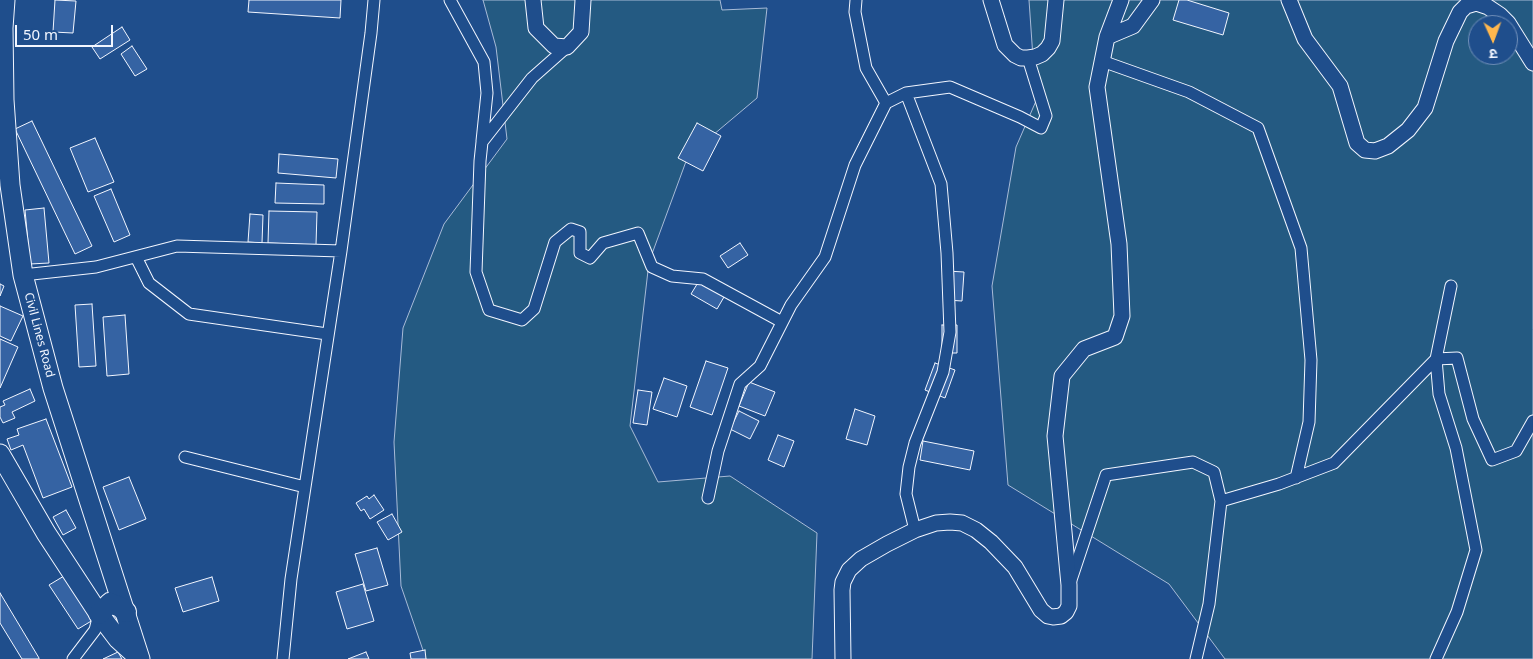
<!DOCTYPE html>
<html>
<head>
<meta charset="utf-8">
<style>
  body { margin:0 }
  #map { position:relative; width:1533px; height:659px; overflow:hidden; background:#1f4e8c; font-family:"Noto Sans","Noto Sans Devanagari",sans-serif }
  canvas { display:block }
  .north { position:absolute; left:1468px; top:15px; width:50px; height:50px; box-sizing:border-box; background:#1f4e8c; border:1px solid #7391ba; border-radius:50%; rotate:178deg; font-size:14px; font-weight:700; line-height:20px; text-align:center; color:#f2f6ff }
  .north::after { content:''; display:block; margin:auto; width:18px; height:22px; background:#ffb74d; clip-path:polygon(50% 0,100% 100%,50% 72%,0 100%) }
  .scale { position:absolute; left:15px; top:25px; width:98px; height:22px; box-sizing:border-box; border:2px solid #f2f6ff; border-top:0; padding-left:6px; font-size:15px; line-height:18px; white-space:nowrap; color:#f2f6ff; -webkit-text-stroke:4px #1f4e8c; paint-order:stroke }
</style>
</head>
<body>
<div id="map">
<canvas width="1533" height="659"></canvas>
<div class="north">उ</div>
<div class="scale">50 m</div>
</div>
<script>
const g = document.querySelector('canvas').getContext('2d');
g.lineJoin = 'round';
function paint(path, color) { g.fillStyle = color; g.fill(path, 'evenodd'); }
const toPath = rows => new Path2D(rows.map(r => 'M' + r).join(''));
function stroke(path, color, width, dash) { g.strokeStyle = color; g.lineWidth = width; g.lineCap = dash ? 'butt' : 'round'; g.setLineDash(dash || []); g.stroke(path); }
function label(font, color, halo, rows, align = 'center') {
  g.font = font + ' "Noto Sans",sans-serif'; g.lineWidth = 4; g.setLineDash([]); g.textBaseline = 'middle'; g.strokeStyle = halo; g.fillStyle = color; for (const [text, x, y, turn = 0] of rows) {
    g.save(); g.translate(x, y); g.rotate((+turn || 0) * Math.PI / 180); g.textAlign = isNaN(turn) ? turn : align; if (halo) g.strokeText(text, 0, 0); g.fillText(text, 0, 0); g.restore();
  }
}
const green = toPath([
  [483,0,720,0,722,10,767,8,757,98,688,156,649,262,630,426,658,482,730,476,817,533,812,659,426,659,401,586,394,442,403,328,444,224,507,139,496,47,483,0],
  [1029,0,1533,0,1533,659,1225,659,1169,584,1008,485,992,286,1016,147,1036,101,1029,0],
  [1478,25,1508,25,1508,55,1478,55,1478,25]
]);
const building = toPath([
  [55,0,76,1,73,33,53,32,55,0],
  [249,0,341,0,340,18,248,12,249,0],
  [1179,0,1187,0,1229,13,1223,35,1173,20,1179,0],
  [122,27,130,40,100,59,92,47,122,27],
  [132,46,147,69,135,76,121,54,132,46],
  [32,121,92,246,75,254,15,129,32,121],
  [697,123,721,136,703,171,678,158,697,123],
  [95,138,114,182,88,192,70,148,95,138],
  [279,154,338,159,336,178,278,173,279,154],
  [276,183,324,185,324,204,275,203,276,183],
  [111,189,130,235,114,242,94,196,111,189],
  [44,208,49,263,30,264,25,210,44,208],
  [269,211,317,212,316,245,268,243,269,211],
  [250,214,263,215,262,243,248,242,250,214],
  [740,243,748,255,728,268,720,256,740,243],
  [947,271,964,272,962,301,946,300,947,271],
  [699,281,724,297,717,309,691,294,699,281],
  [0,284,4,286,0,296,0,284],
  [92,304,96,366,79,367,75,305,92,304],
  [0,306,23,316,11,341,0,336,0,306],
  [125,315,129,374,107,376,103,317,125,315],
  [942,325,957,325,957,353,942,353,942,325],
  [0,339,18,347,0,388,0,339],
  [706,361,728,368,712,415,690,407,706,361],
  [935,363,955,370,945,398,925,390,935,363],
  [664,378,687,386,677,417,653,409,664,378],
  [749,382,775,392,765,416,739,406,749,382],
  [30,389,35,401,12,412,15,418,3,423,0,417,0,407,5,405,3,401,30,389],
  [638,390,652,392,647,425,633,423,638,390],
  [855,409,875,416,867,445,846,439,855,409],
  [739,411,759,421,750,439,730,429,739,411],
  [46,419,72,487,43,498,23,445,11,450,7,439,19,435,17,429,46,419],
  [778,435,794,441,784,467,768,460,778,435],
  [923,441,974,451,970,470,920,460,923,441],
  [129,477,146,519,119,530,103,487,129,477],
  [374,495,384,510,370,519,364,509,361,511,356,503,367,496,369,499,374,495],
  [66,510,76,528,63,535,53,517,66,510],
  [392,514,402,532,388,540,377,522,392,514],
  [377,548,388,585,366,591,355,554,377,548],
  [64,576,93,620,78,629,49,585,64,576],
  [212,577,219,601,183,612,175,588,212,577],
  [363,584,374,621,347,629,336,592,363,584],
  [0,593,39,658,39,659,22,659,0,623,0,593],
  [425,650,426,659,411,659,410,653,425,650],
  [118,652,122,659,103,659,118,652],
  [366,652,369,659,348,659,366,652]
]);
const minor = toPath([
  [450,0,484,62,487,93,482,141],
  [856,0,855,12,866,68,886,103],
  [567,47,532,78,482,142,480,161,476,272,489,310,522,320,534,309,555,242,571,229,580,232,580,253,590,258,603,243,638,233,652,267,672,276,703,279,782,322],
  [1102,61,1189,92,1258,128,1301,248,1311,360,1309,422,1296,478],
  [906,93,941,184,947,253,950,332,943,372,915,443,909,467,906,494,915,530],
  [136,257,149,283,189,314,327,334],
  [23,275,96,267,177,246,341,251],
  [185,457,305,487],
  [708,498,718,451,740,384,760,366,791,305,825,257,855,165,886,103,906,93,950,87,1020,117,1041,128,1046,116,1028,58],
  [1221,501,1279,484,1334,463,1436,359,1457,358,1473,419,1492,460,1516,451,1533,421],
  [1070,583,1106,475,1193,462,1214,472,1221,501,1209,604,1196,659],
  [73,659,95,630,99,614],
  [283,659,291,579,341,251,371,33,374,0],
  [1436,659,1457,612,1476,550,1456,448,1439,394,1436,359,1451,286]
]);
const tertiary = toPath([
  [533,0,536,28,554,46,567,47,581,32,583,0],
  [991,0,1005,45,1015,55,1021,58,1028,58,1035,57,1042,54,1048,48,1052,41,1056,0],
  [1289,0,1305,39,1340,86,1357,143,1365,150,1375,151,1388,146,1408,130,1425,108,1446,41,1460,12,1466,6,1476,3,1488,7,1500,15,1508,23,1533,63],
  [1107,37,1133,26,1152,0],
  [843,659,842,590,843,582,849,570,861,559,887,544,915,530,936,523,950,522,962,523,976,530,991,542,1015,567,1041,610,1048,616,1053,617,1061,616,1066,612,1069,606,1069,585,1055,436,1062,376,1084,349,1115,337,1122,316,1119,244,1097,87,1107,37,1121,0]
]);
const primary = toPath([
  [5,0,3,28,4,100,10,185,23,275,53,388,140,659],
  [0,454,46,533,99,614,118,639,139,658]
]);
const trunk = toPath([
  [99,614,110,603,120,607,126,612]
]);
const streetNames = [
  ["Civil Lines Road",39,335,75]
];
paint(green, '#245a82');
stroke(green, '#a8bbd7', 1);
paint(building, '#3563a3');
stroke(building, '#f2f6ff', 1);
stroke(minor, '#f2f6ff', 13);
stroke(tertiary, '#f2f6ff', 17);
stroke(primary, '#f2f6ff', 21);
stroke(trunk, '#f2f6ff', 22);
stroke(minor, '#1f4e8c', 11);
stroke(tertiary, '#1f4e8c', 15);
stroke(primary, '#1f4e8c', 19);
stroke(trunk, '#1f4e8c', 20);
label('12px', '#f2f6ff', '#1f4e8c', streetNames);
</script>
</body>
</html>
